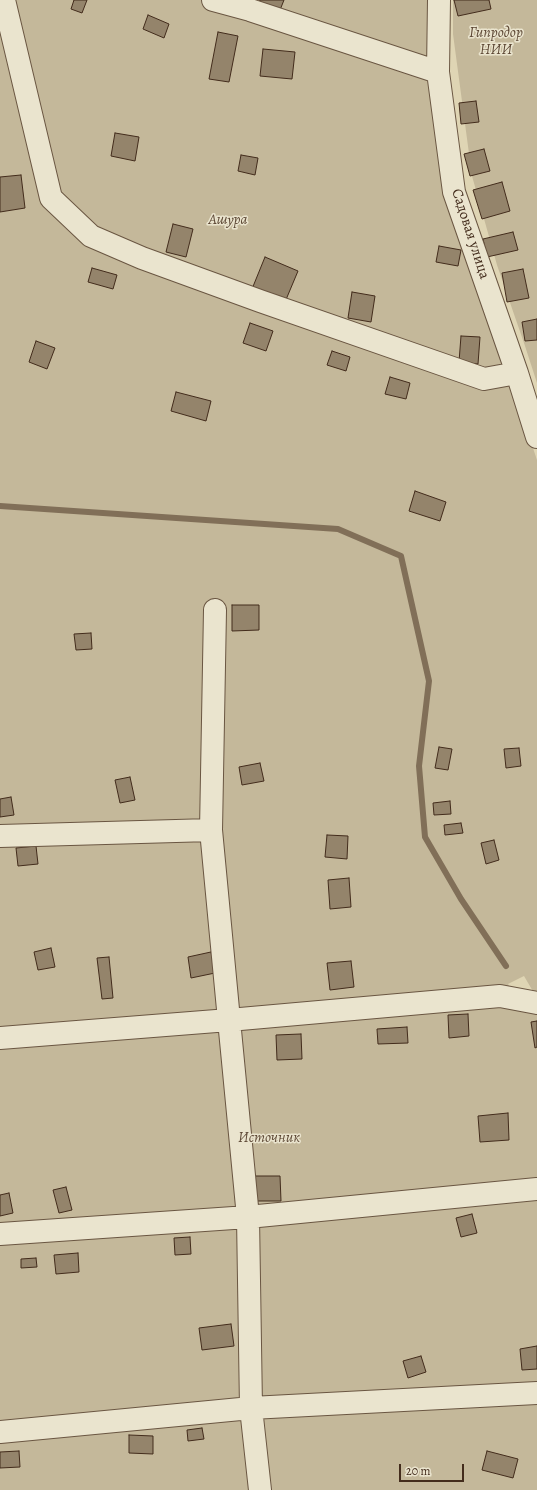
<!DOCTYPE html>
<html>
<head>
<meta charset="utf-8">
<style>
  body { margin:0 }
  #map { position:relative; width:537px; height:1490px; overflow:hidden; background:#dfd5b4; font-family:Alegreya,serif }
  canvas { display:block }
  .scale { position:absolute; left:399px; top:1464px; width:65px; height:18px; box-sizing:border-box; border:2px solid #432c1c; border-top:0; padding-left:5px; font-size:12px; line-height:14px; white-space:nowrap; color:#432c1c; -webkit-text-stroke:3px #eae4ce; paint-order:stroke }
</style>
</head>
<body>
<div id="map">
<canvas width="537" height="1490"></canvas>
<div class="scale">20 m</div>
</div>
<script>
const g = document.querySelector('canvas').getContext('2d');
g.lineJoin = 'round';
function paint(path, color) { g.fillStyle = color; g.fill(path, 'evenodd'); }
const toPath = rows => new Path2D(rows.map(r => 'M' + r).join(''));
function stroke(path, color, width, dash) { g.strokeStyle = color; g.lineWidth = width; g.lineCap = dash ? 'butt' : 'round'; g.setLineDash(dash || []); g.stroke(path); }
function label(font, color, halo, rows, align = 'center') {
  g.font = font + ' Alegreya,serif'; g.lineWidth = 3; g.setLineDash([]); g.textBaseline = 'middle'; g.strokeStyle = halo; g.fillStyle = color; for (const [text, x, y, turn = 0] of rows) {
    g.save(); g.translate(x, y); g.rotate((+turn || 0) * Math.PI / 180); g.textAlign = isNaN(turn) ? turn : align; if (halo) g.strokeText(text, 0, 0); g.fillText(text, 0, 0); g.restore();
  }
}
const green = toPath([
  [0,0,432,0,432,47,496,338,537,460,537,994,534,993,524,976,508,984,521,1006,537,1010,537,1490,0,1490],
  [453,0,537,0,537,383,525,346,497,265,472,176,453,34]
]);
const stream = toPath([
  [0,506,338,529,401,556,429,681,419,766,425,837,461,899,506,966]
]);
const building = toPath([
  [74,0,87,0,82,13,71,9,74,0],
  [260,0,284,0,280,10,259,3,260,0],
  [454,0,489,0,491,9,458,16,454,0],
  [148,15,169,24,164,38,143,29,148,15],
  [218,32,238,36,229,82,209,79,218,32],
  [263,49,295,52,292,79,260,76,263,49],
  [476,101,479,122,461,124,459,103,476,101],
  [115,133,139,137,135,161,111,156,115,133],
  [484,149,490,171,470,176,464,154,484,149],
  [241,155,258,158,255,175,238,171,241,155],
  [21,175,25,208,0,212,0,177,21,175],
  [502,182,510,211,482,219,473,190,502,182],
  [173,224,193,229,186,257,166,252,173,224],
  [513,232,518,250,487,257,483,239,513,232],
  [439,246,461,250,458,266,436,262,439,246],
  [265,257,298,271,285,302,252,289,265,257],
  [92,268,117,275,113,289,88,282,92,268],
  [523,269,529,298,507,302,502,273,523,269],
  [352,292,375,296,371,322,348,318,352,292],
  [537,319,537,340,525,341,522,322,537,319],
  [250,323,273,331,266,351,243,343,250,323],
  [461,336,480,337,478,364,459,362,461,336],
  [36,341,55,348,47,369,29,362,36,341],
  [332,351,350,357,346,371,327,365,332,351],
  [390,377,410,383,406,399,385,394,390,377],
  [176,392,211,401,206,421,171,411,176,392],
  [415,491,446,502,440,521,409,511,415,491],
  [232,605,259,605,259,630,232,631,232,605],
  [91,633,92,649,76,650,74,634,91,633],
  [439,747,452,749,448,770,435,768,439,747],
  [519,748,521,766,506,768,504,749,519,748],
  [260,763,264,781,242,785,239,767,260,763],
  [130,777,135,800,120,803,115,780,130,777],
  [11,797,14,815,0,817,0,799,11,797],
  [450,801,451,814,434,815,433,803,450,801],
  [461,823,463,833,445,835,444,825,461,823],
  [327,835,348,836,347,859,325,857,327,835],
  [494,840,499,860,486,864,481,843,494,840],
  [36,846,38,864,18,866,16,848,36,846],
  [349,878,351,907,330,909,328,880,349,878],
  [51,948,55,967,38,970,34,952,51,948],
  [211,952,215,973,191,978,188,957,211,952],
  [109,957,113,998,102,999,97,958,109,957],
  [351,961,354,987,330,990,327,963,351,961],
  [468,1014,469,1036,449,1038,448,1015,468,1014],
  [537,1021,537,1047,535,1048,531,1022,537,1021],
  [407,1027,408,1043,378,1044,377,1029,407,1027],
  [301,1034,302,1059,277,1060,276,1035,301,1034],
  [508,1113,509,1140,480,1142,478,1116,508,1113],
  [254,1176,280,1176,281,1201,254,1201,254,1176],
  [66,1187,72,1210,59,1213,53,1190,66,1187],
  [9,1193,13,1213,0,1216,0,1195,9,1193],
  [472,1214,477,1233,461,1237,456,1218,472,1214],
  [190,1237,191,1254,175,1255,174,1238,190,1237],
  [78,1253,79,1272,56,1274,54,1255,78,1253],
  [36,1258,37,1267,21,1268,21,1259,36,1258],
  [231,1324,234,1346,202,1350,199,1328,231,1324],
  [537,1346,537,1369,522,1370,520,1349,537,1346],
  [421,1356,426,1372,408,1378,403,1361,421,1356],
  [202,1428,204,1439,188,1441,187,1430,202,1428],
  [129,1435,153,1436,153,1454,129,1453,129,1435],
  [19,1451,20,1467,0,1468,0,1452,19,1451],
  [487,1451,518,1459,513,1478,482,1470,487,1451]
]);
const minor = toPath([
  [4,0,51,198,91,236,142,258,260,301,484,379,517,373],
  [213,0,250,10,438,72],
  [439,0,438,72,454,192,517,373,537,437],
  [0,836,211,830],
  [0,1038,229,1020,211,830,215,610],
  [0,1234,248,1217,537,1189],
  [0,1432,251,1408,537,1393],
  [260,1490,251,1408,248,1217,229,1020,500,996,537,1003]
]);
const parkNames = [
  ["Гипродор",496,33],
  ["НИИ",496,50],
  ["Ашура",228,220],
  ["Источник",269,1138]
];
const streetNames = [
  ["Садовая улица",470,234,72]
];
paint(green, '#c4b89a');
stroke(stream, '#816f58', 6);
paint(building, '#94846b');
stroke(building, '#432c1c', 1);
stroke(minor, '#6a5642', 24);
stroke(minor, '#eae4ce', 22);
label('italic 15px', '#5d4835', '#eae4ce', parkNames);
label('15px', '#432c1c', '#eae4ce', streetNames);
</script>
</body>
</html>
